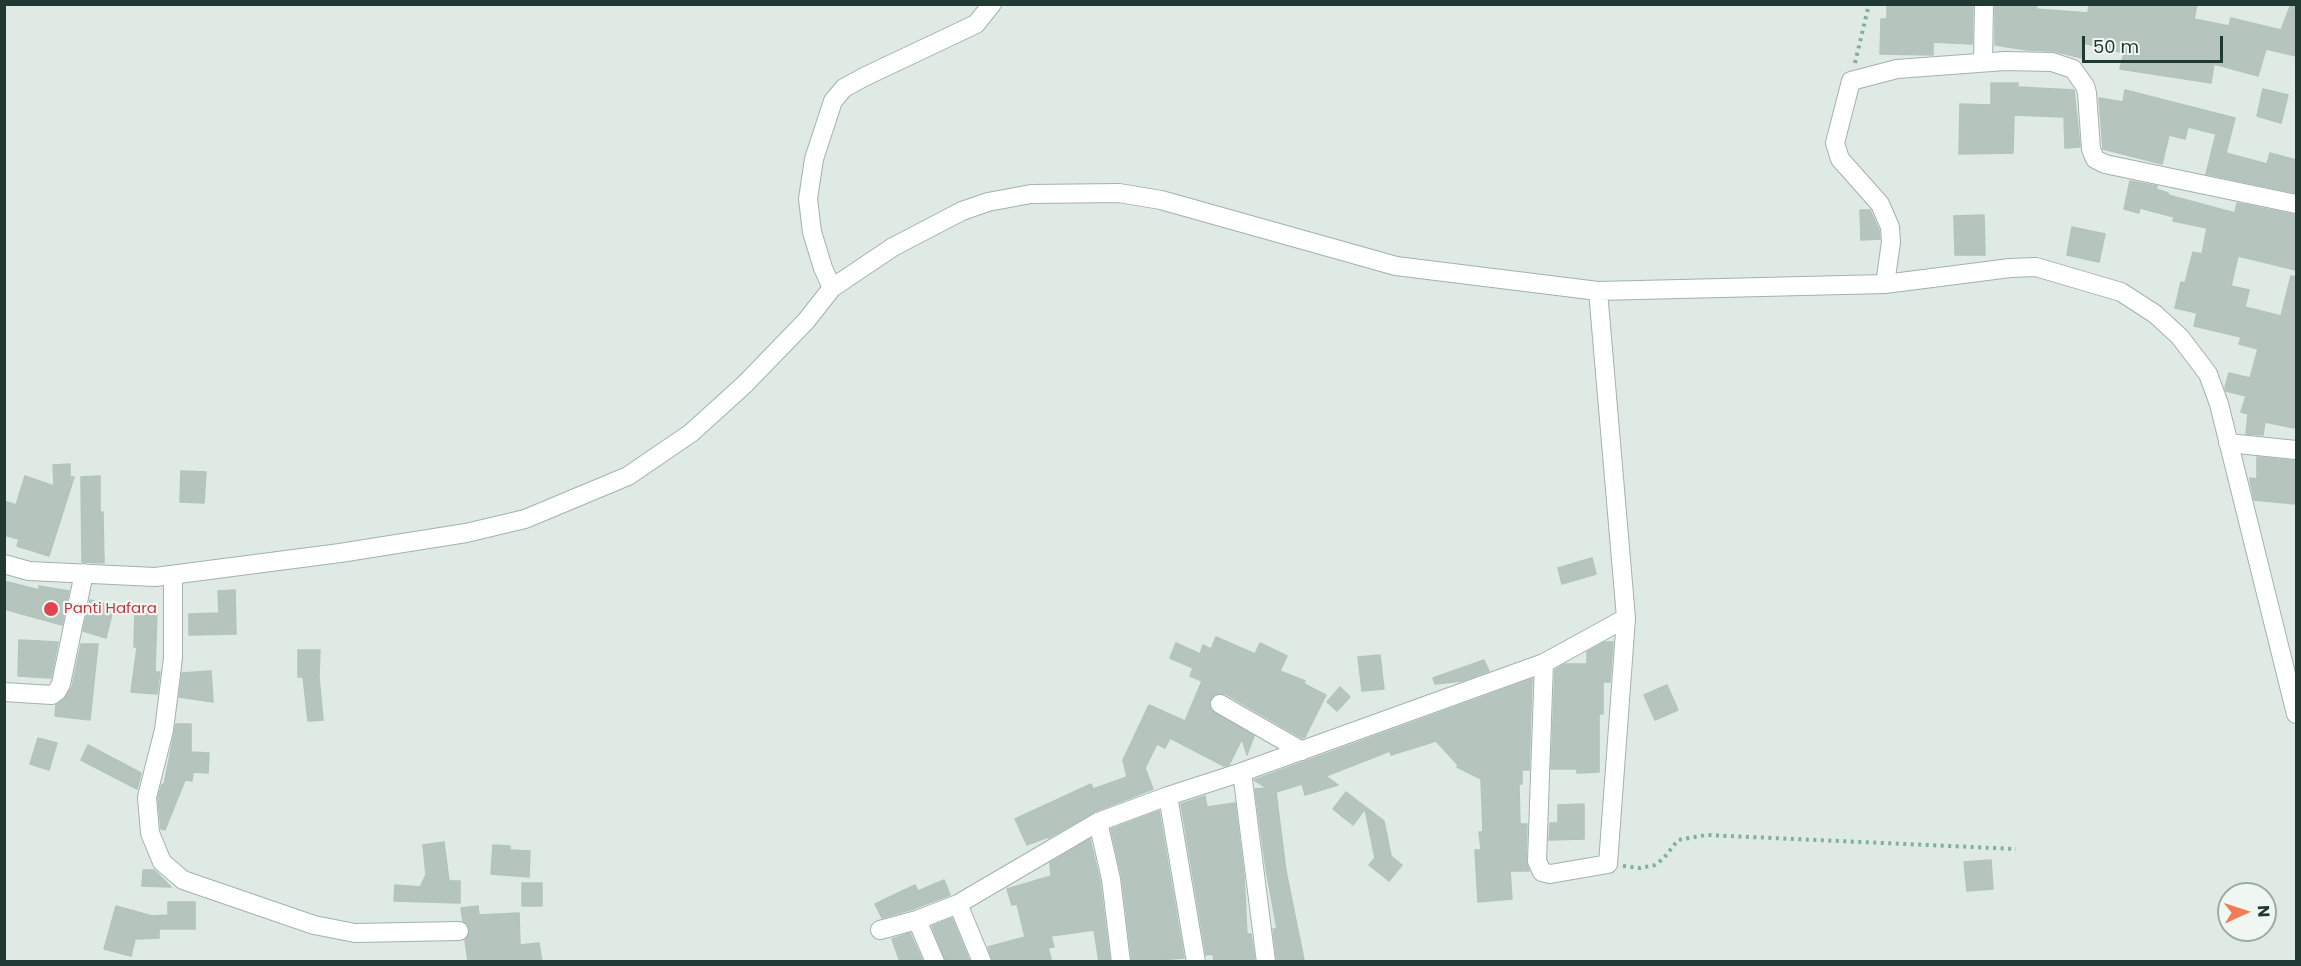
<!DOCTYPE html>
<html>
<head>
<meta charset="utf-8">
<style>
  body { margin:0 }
  #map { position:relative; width:2301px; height:966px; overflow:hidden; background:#dfeae5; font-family:Poppins,sans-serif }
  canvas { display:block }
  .frame { position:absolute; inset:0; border:6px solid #203a33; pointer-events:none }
  .north { position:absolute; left:2217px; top:882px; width:60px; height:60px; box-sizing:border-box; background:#f0f7f3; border:2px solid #9daba6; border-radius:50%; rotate:87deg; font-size:16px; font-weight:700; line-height:24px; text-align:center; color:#203a33 }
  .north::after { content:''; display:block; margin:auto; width:21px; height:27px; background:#f27c56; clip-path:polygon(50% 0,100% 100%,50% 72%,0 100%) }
  .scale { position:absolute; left:2082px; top:36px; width:141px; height:27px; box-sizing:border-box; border:3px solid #203a33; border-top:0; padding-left:8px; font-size:18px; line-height:21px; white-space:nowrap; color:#203a33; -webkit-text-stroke:4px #f0f7f3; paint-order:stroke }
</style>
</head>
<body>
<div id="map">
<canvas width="2301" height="966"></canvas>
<div class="frame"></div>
<div class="north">N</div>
<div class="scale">50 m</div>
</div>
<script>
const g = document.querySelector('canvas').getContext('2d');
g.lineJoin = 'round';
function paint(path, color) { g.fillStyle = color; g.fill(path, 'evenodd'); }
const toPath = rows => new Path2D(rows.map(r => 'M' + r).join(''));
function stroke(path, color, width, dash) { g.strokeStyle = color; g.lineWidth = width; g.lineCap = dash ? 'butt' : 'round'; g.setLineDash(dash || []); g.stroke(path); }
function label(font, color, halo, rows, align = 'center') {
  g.font = font + ' Poppins,sans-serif'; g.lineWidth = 4.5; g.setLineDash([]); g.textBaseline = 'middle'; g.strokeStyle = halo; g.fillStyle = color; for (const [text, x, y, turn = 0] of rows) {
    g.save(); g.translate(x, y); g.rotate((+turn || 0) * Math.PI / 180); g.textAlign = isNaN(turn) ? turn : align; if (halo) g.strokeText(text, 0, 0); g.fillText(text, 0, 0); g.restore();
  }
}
const building = toPath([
  [1887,4,1973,4,1972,44,1933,42,1933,55,1880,54,1881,19,1887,19,1887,4],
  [1995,4,2037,4,2036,9,2088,13,2089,4,2197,4,2194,19,2229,26,2231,18,2281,30,2291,4,2296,4,2296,56,2266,49,2258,76,2214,64,2211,83,2120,69,2124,53,2083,43,2082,58,2053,51,2027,50,1995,45,1995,4],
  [1991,83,2018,83,2018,87,2074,90,2080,147,2065,148,2064,117,2014,115,2013,153,1959,154,1960,104,1991,105,1991,83],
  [2263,89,2288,95,2281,123,2257,116,2263,89],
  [2125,90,2235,118,2226,153,2267,164,2270,153,2296,160,2296,193,2206,174,2216,134,2188,127,2185,139,2169,135,2162,164,2103,149,2099,98,2123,102,2125,90],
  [2130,181,2157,186,2156,189,2168,193,2168,195,2235,213,2237,203,2296,215,2296,270,2238,256,2231,286,2249,290,2245,307,2281,316,2291,276,2296,277,2296,416,2294,428,2265,422,2263,435,2246,434,2248,414,2241,412,2246,396,2226,391,2225,387,2229,373,2250,378,2258,349,2239,344,2241,337,2194,326,2197,313,2175,308,2181,282,2185,283,2193,252,2202,254,2207,228,2173,221,2174,217,2140,208,2139,213,2124,209,2130,181],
  [1860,210,1870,210,1879,230,1880,239,1861,240,1860,210],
  [1984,215,1985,255,1955,255,1954,216,1984,215],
  [2072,227,2105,234,2099,262,2067,255,2072,227],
  [2257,457,2296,461,2296,504,2254,500,2250,480,2250,478,2257,479,2257,457],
  [70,464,70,477,74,477,49,556,17,546,19,539,4,535,4,501,16,505,25,476,54,486,53,465,70,464],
  [181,471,206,472,204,503,180,502,181,471],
  [100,476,100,512,103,512,104,563,82,562,81,477,100,476],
  [1592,558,1596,574,1562,584,1558,568,1592,558],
  [4,581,39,590,39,586,69,591,62,625,4,609,4,581],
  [235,590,236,634,189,635,189,614,219,613,218,591,235,590],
  [90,600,114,606,106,638,83,631,90,600],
  [135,609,157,610,155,672,160,672,157,694,131,692,137,647,134,647,135,609],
  [1216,637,1255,654,1260,643,1287,656,1280,671,1305,681,1304,684,1326,695,1305,737,1302,738,1226,694,1215,694,1209,703,1211,710,1254,736,1247,755,1242,739,1229,765,1224,766,1170,738,1165,748,1157,744,1145,768,1153,789,1094,812,1048,838,1048,837,1027,845,1015,819,1091,784,1093,789,1127,777,1123,760,1149,705,1185,721,1202,681,1190,676,1193,668,1170,658,1176,643,1200,654,1203,645,1211,649,1216,637],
  [19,640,58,642,51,678,18,676,19,640],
  [1605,642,1613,642,1610,682,1603,682,1603,714,1599,714,1599,772,1577,773,1577,769,1551,769,1555,670,1565,664,1587,664,1587,652,1605,642],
  [81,644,98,644,90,720,55,716,56,705,64,699,72,687,81,644],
  [298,650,320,650,319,677,323,720,308,721,303,677,298,677,298,650],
  [1380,655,1384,689,1362,691,1358,657,1380,655],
  [1484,660,1489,671,1462,681,1435,684,1433,678,1484,660],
  [211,671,213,702,179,697,182,673,211,671],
  [1532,679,1529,770,1522,770,1522,784,1519,784,1520,824,1527,824,1526,861,1529,871,1510,871,1512,899,1478,902,1475,850,1481,850,1479,832,1483,832,1481,779,1457,767,1458,765,1436,741,1391,755,1390,751,1326,776,1338,785,1305,795,1302,784,1276,792,1286,871,1304,960,1277,962,1273,929,1277,929,1266,869,1255,789,1267,788,1254,780,1532,679],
  [1667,685,1678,710,1655,720,1644,695,1667,685],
  [1340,687,1350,697,1337,711,1327,702,1340,687],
  [176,724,191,724,191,752,209,753,208,773,193,772,192,781,185,780,165,830,161,829,158,798,162,784,164,785,176,724],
  [38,738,57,743,49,770,30,764,38,738],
  [88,745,141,773,137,789,81,760,88,745],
  [1346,792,1384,821,1391,856,1402,865,1389,881,1369,865,1375,858,1365,809,1353,825,1333,809,1346,792],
  [1205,796,1207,807,1235,803,1244,876,1247,934,1251,934,1255,962,1214,962,1213,954,1206,955,1181,804,1205,796],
  [1584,804,1584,839,1549,840,1550,823,1558,823,1558,805,1584,804],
  [1159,811,1184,958,1132,962,1122,878,1111,829,1159,811],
  [1090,839,1100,881,1110,962,1099,962,1094,930,1051,936,1054,947,1048,948,1052,962,993,962,988,947,1025,937,1017,904,1012,905,1007,889,1051,876,1050,863,1090,839],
  [444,842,449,881,460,881,460,903,394,901,395,885,420,887,426,875,423,845,444,842],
  [493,845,510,846,510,850,530,851,529,877,491,874,493,845],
  [1991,860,1993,889,1967,891,1964,862,1991,860],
  [143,870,154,870,171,887,142,886,143,870],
  [944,880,950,895,913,909,882,918,875,904,915,885,918,891,944,880],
  [522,883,542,883,542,906,522,906,522,883],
  [168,902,195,902,195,929,159,929,159,938,135,939,131,956,104,949,116,906,152,916,168,915,168,902],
  [478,906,479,915,519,913,520,945,539,943,542,962,468,962,465,940,470,930,468,925,463,921,461,908,478,906],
  [952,918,970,962,946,962,932,926,952,918],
  [910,933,923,962,900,962,892,939,910,933]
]);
const path = toPath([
  [1855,63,1869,4],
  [1623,866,1640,868,1655,865,1664,858,1678,840,1706,835,2016,849]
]);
const minor = toPath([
  [1983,62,1984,4],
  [1885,284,1891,242,1890,227,1880,204,1840,159,1835,143,1851,81,1897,69,2005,61,2052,62,2073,69,2085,86,2087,93,2091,149,2095,159,2105,164,2296,204],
  [832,288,823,268,812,232,808,199,814,159,833,101,844,88,864,77,976,24,992,4],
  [2228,443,2296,450],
  [4,564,29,571,155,577,340,553,466,533,525,519,628,476,691,433,745,384,806,321,832,288,893,247,962,211,988,202,1031,194,1119,193,1161,200,1396,266,1598,291,1885,284,2010,268,2036,267,2121,292,2155,314,2180,337,2208,374,2219,404,2296,714],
  [173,575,173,658,164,730,147,797,150,833,162,862,183,880,314,925,355,933,459,931],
  [1544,663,1537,861,1542,872,1550,874,1608,864,1626,618,1598,291],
  [4,692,52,695,57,691,61,684,84,573],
  [1220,704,1302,751],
  [1242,772,1266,962],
  [1168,796,1196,962],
  [1098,822,1111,879,1121,962],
  [958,904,982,962],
  [917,920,935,962],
  [880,930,917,920,958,904,1098,822,1168,796,1242,772,1544,663,1626,618]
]);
const markers = [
  [51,609,8,"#e0444e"]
];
const healthNames = [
  ["Panti Hafara",64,609]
];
paint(building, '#b5c5be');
stroke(building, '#b2c4bc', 1.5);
stroke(minor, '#a2b2ac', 20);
stroke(path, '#80ae9f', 4, [3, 4.5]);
stroke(minor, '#fff', 18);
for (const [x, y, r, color] of markers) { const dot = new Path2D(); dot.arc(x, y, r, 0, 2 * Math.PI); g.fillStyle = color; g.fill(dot); stroke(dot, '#f0f7f3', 2); }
label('15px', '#be3a42', '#f0f7f3', healthNames, 'left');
</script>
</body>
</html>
